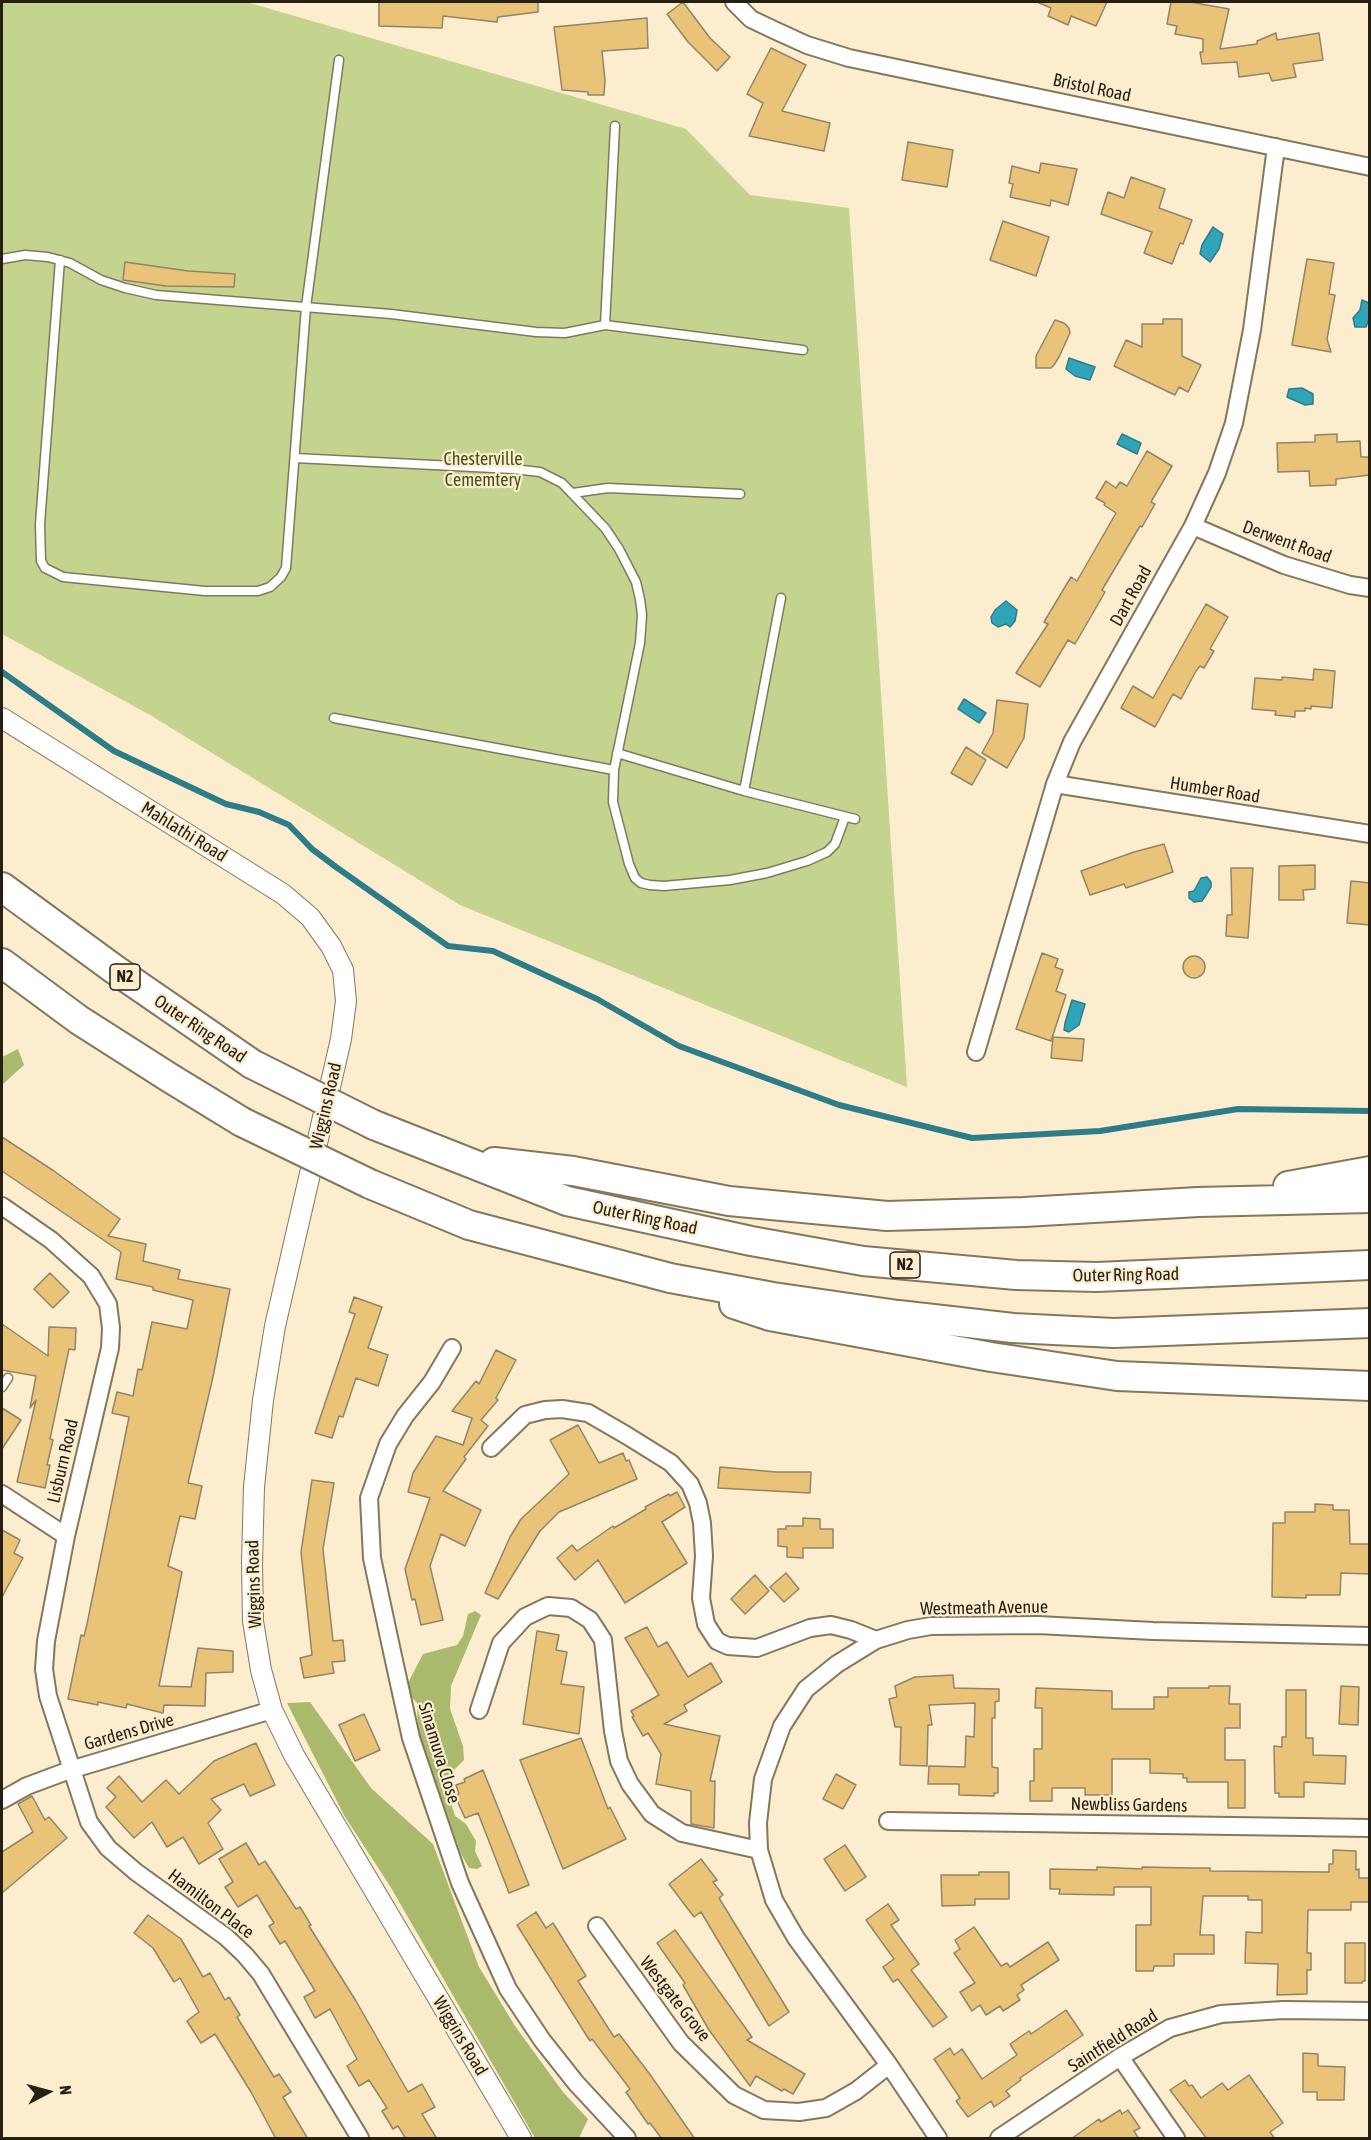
<!DOCTYPE html>
<html>
<head>
<meta charset="utf-8">
<style>
  body { margin:0 }
  #map { position:relative; width:1371px; height:2140px; overflow:hidden; background:#fcedcf; font-family:"Asap Condensed",sans-serif }
  canvas { display:block }
  .frame { position:absolute; inset:0; border:3px solid #251f14; pointer-events:none }
  .north { position:absolute; left:18px; top:2062px; width:60px; height:60px; -webkit-text-stroke:4px #fcedcf; paint-order:stroke; rotate:84deg; font-size:16px; font-weight:700; line-height:24px; text-align:center; color:#251f14 }
  .north::after { content:''; display:block; margin:auto; width:21px; height:27px; background:#251f14; clip-path:polygon(50% 0,100% 100%,50% 72%,0 100%) }
</style>
</head>
<body>
<div id="map">
<canvas width="1371" height="2140"></canvas>
<div class="frame"></div>
<div class="north">N</div>
</div>
<script>
const g = document.querySelector('canvas').getContext('2d');
g.lineJoin = 'round';
function paint(path, color) { g.fillStyle = color; g.fill(path, 'evenodd'); }
const toPath = rows => new Path2D(rows.map(r => 'M' + r).join(''));
function stroke(path, color, width, dash) { g.strokeStyle = color; g.lineWidth = width; g.lineCap = dash ? 'butt' : 'round'; g.setLineDash(dash || []); g.stroke(path); }
function label(font, color, halo, rows, align = 'center') {
  g.font = font + ' "Asap Condensed",sans-serif'; g.lineWidth = 4.5; g.setLineDash([]); g.textBaseline = 'middle'; g.strokeStyle = halo; g.fillStyle = color; for (const [text, x, y, turn = 0] of rows) {
    g.save(); g.translate(x, y); g.rotate((+turn || 0) * Math.PI / 180); g.textAlign = isNaN(turn) ? turn : align; if (halo) g.strokeText(text, 0, 0); g.fillText(text, 0, 0); g.restore();
  }
}
const green = toPath([
  [2,2,246,2,686,129,750,195,849,208,907,1087,460,905,150,715,2,634]
]);
const forest = toPath([
  [18,1049,24,1065,2,1085,2,1057],
  [475,1611,481,1615,451,1686,450,1709,463,1746,464,1760,444,1780,455,1816,466,1824,476,1841,475,1851,482,1866,477,1869,469,1868,461,1854,418,1731,417,1703,409,1694,408,1683,423,1654,457,1645,463,1636,468,1614],
  [310,1702,371,1788,433,1844,479,1967,515,2026,563,2092,588,2119,579,2138,535,2138,390,1886,345,1817,287,1703]
]);
const water = toPath([
  [1213,227,1223,234,1219,249,1210,262,1200,254,1202,245,1213,227],
  [1362,300,1369,303,1369,319,1366,327,1355,327,1353,318,1360,310,1362,300],
  [1069,358,1095,367,1090,380,1075,376,1066,369,1069,358],
  [1302,388,1313,394,1313,404,1305,405,1287,397,1289,389,1302,388],
  [1122,434,1141,443,1137,454,1117,444,1122,434],
  [1006,601,1017,610,1015,621,1010,627,1006,624,998,627,992,623,991,617,995,610,1006,601],
  [964,699,986,713,979,723,958,709,964,699],
  [1207,877,1211,882,1211,887,1202,901,1194,902,1189,898,1189,892,1194,891,1201,878,1207,877],
  [1072,1000,1085,1004,1079,1025,1069,1032,1064,1030,1065,1023,1072,1000]
]);
const stream = toPath([
  [2,672,114,751,226,804,259,812,289,825,312,849,336,867,448,946,493,951,597,999,679,1046,839,1105,972,1138,1100,1131,1238,1109,1370,1111]
]);
const building = toPath([
  [379,2,538,2,538,12,498,17,497,22,443,16,442,28,379,26,379,2],
  [683,2,710,38,730,57,717,71,688,42,667,14,683,2],
  [1037,2,1107,2,1096,26,1071,16,1068,25,1048,16,1051,8,1037,2],
  [1171,2,1190,2,1229,9,1220,49,1257,44,1257,41,1276,33,1277,40,1319,33,1323,60,1293,64,1296,77,1272,81,1269,73,1239,77,1237,62,1202,64,1200,52,1203,52,1203,39,1175,34,1177,26,1167,24,1171,2],
  [647,18,648,48,602,51,605,80,604,95,588,95,588,92,562,90,554,27,647,18],
  [771,48,806,65,782,111,830,123,824,151,749,136,763,103,747,94,771,48],
  [908,142,953,150,947,187,902,180,908,142],
  [1041,163,1077,169,1068,205,1051,200,1050,206,1010,197,1013,184,1009,183,1012,166,1039,173,1041,163],
  [1131,177,1165,189,1159,208,1192,220,1183,244,1180,243,1172,264,1144,253,1152,232,1101,214,1108,192,1124,198,1131,177],
  [1003,221,1049,237,1036,276,990,260,1003,221],
  [1307,259,1334,263,1329,294,1335,295,1327,339,1331,352,1292,345,1307,259],
  [125,262,188,271,235,274,234,287,166,286,123,280,125,262],
  [1163,319,1182,319,1182,356,1201,365,1188,392,1179,387,1175,395,1114,366,1126,340,1142,347,1142,324,1163,324,1163,319],
  [1055,320,1064,323,1069,328,1070,333,1059,357,1054,365,1051,368,1036,368,1036,356,1055,320],
  [1337,434,1337,442,1360,441,1361,457,1370,457,1370,475,1336,479,1336,485,1310,486,1309,471,1278,472,1277,443,1315,442,1315,435,1337,434],
  [1147,451,1172,466,1151,502,1155,504,1142,527,1140,526,1102,590,1105,592,1075,644,1068,640,1040,687,1016,673,1048,624,1044,622,1071,577,1077,581,1116,513,1104,505,1105,503,1096,498,1106,481,1116,488,1120,482,1127,486,1147,451],
  [1206,604,1228,617,1210,649,1214,651,1204,668,1200,666,1196,671,1181,699,1173,694,1155,727,1121,708,1133,686,1153,698,1206,604],
  [1314,669,1335,671,1332,708,1311,706,1311,709,1305,708,1305,711,1295,711,1295,717,1275,715,1276,711,1252,709,1255,678,1282,680,1282,677,1313,680,1314,669],
  [997,700,1028,704,1024,738,1007,768,982,753,993,733,997,700],
  [966,747,986,760,972,785,951,773,966,747],
  [1164,844,1173,872,1126,888,1124,884,1090,895,1081,871,1134,852,1164,844],
  [1315,865,1315,889,1303,890,1304,900,1279,900,1279,866,1315,865],
  [1231,868,1253,868,1248,938,1226,936,1227,915,1232,915,1231,868],
  [1351,881,1370,883,1370,925,1347,923,1351,881],
  [1042,953,1058,959,1055,967,1063,970,1056,991,1066,995,1051,1041,1016,1029,1042,953],
  '1183 967a11 11 0 1 1 22 0a11 11 0 1 1-22 0Z',
  [1053,1037,1084,1039,1082,1061,1051,1058,1053,1037],
  [2,1137,54,1171,120,1219,108,1236,146,1244,143,1261,180,1270,178,1279,230,1289,213,1377,188,1483,202,1486,195,1519,180,1516,168,1566,182,1572,159,1686,191,1687,198,1648,233,1651,233,1672,206,1673,205,1706,164,1705,163,1713,127,1704,126,1708,98,1702,98,1705,68,1699,81,1635,84,1636,87,1624,129,1417,112,1413,117,1392,133,1396,138,1369,142,1370,152,1322,187,1329,193,1300,153,1290,153,1287,116,1279,121,1252,2,1171,2,1137],
  [50,1273,69,1292,53,1308,34,1289,50,1273],
  [354,1297,382,1307,368,1348,388,1355,378,1386,356,1378,343,1417,339,1416,332,1438,315,1433,355,1314,349,1312,354,1297],
  [2,1324,48,1356,49,1327,76,1328,75,1350,69,1349,50,1439,53,1440,47,1465,50,1465,45,1488,17,1482,36,1400,30,1408,36,1376,2,1370,2,1324],
  [496,1350,516,1360,496,1398,498,1400,481,1420,488,1426,464,1457,466,1459,443,1491,481,1510,465,1546,441,1534,430,1566,443,1620,421,1625,415,1599,412,1600,405,1569,430,1498,408,1492,413,1473,436,1436,463,1445,472,1418,452,1411,476,1381,479,1384,496,1350],
  [2,1408,21,1420,2,1449,2,1408],
  [578,1425,599,1463,623,1453,626,1461,629,1460,637,1479,559,1512,540,1531,498,1599,485,1593,510,1537,521,1519,569,1474,550,1440,578,1425],
  [720,1467,776,1472,811,1472,810,1493,718,1488,720,1467],
  [312,1480,334,1483,323,1549,333,1641,343,1640,345,1661,332,1662,334,1673,304,1678,300,1658,312,1655,301,1552,312,1480],
  [677,1492,685,1507,662,1522,687,1563,625,1603,598,1560,575,1580,557,1558,572,1545,577,1551,613,1526,614,1528,646,1509,645,1507,669,1494,670,1496,677,1492],
  [1315,1504,1333,1505,1333,1510,1349,1510,1350,1544,1370,1544,1370,1574,1341,1573,1340,1595,1306,1595,1306,1598,1272,1597,1273,1523,1285,1523,1285,1512,1315,1512,1315,1504],
  [803,1518,820,1519,820,1529,833,1529,833,1548,803,1548,803,1558,787,1557,787,1547,778,1546,778,1529,786,1529,786,1526,803,1526,803,1518],
  [2,1530,20,1540,14,1553,23,1558,2,1597,2,1530],
  [786,1573,799,1589,784,1602,770,1587,786,1573],
  [755,1575,769,1591,745,1614,731,1599,755,1575],
  [647,1627,658,1647,667,1642,688,1677,711,1663,722,1682,684,1705,687,1711,664,1724,720,1736,710,1781,715,1781,714,1828,691,1824,691,1791,656,1784,661,1754,648,1733,643,1736,632,1717,634,1716,631,1711,659,1695,625,1638,647,1627],
  [537,1631,559,1635,556,1650,567,1652,561,1684,584,1687,579,1734,523,1724,537,1631],
  [953,1675,954,1688,999,1689,999,1701,995,1702,995,1718,992,1718,992,1767,998,1768,998,1793,994,1793,994,1796,959,1795,959,1784,928,1784,929,1766,965,1767,966,1736,974,1737,975,1703,929,1705,932,1725,928,1725,927,1766,900,1765,901,1727,895,1727,889,1699,897,1697,895,1686,915,1677,953,1675],
  [1209,1686,1230,1686,1229,1704,1240,1704,1240,1728,1225,1728,1225,1760,1245,1760,1245,1808,1228,1808,1228,1782,1187,1782,1187,1778,1183,1778,1183,1774,1150,1773,1150,1759,1112,1759,1112,1795,1085,1795,1085,1788,1052,1788,1052,1801,1030,1801,1030,1781,1034,1781,1034,1749,1042,1749,1042,1708,1035,1708,1036,1688,1112,1691,1112,1709,1154,1709,1154,1697,1168,1697,1168,1688,1209,1688,1209,1686],
  [1341,1686,1359,1687,1358,1725,1339,1724,1341,1686],
  [1286,1690,1306,1690,1306,1738,1313,1738,1313,1755,1346,1756,1345,1784,1304,1782,1304,1797,1279,1797,1279,1793,1275,1793,1274,1746,1282,1747,1282,1737,1286,1737,1286,1690],
  [364,1714,380,1750,355,1761,339,1725,364,1714],
  [581,1738,608,1809,610,1807,626,1839,563,1869,520,1760,581,1738],
  [256,1743,275,1785,250,1796,244,1784,211,1799,221,1810,208,1823,223,1849,199,1864,183,1837,167,1847,152,1822,134,1838,106,1807,116,1797,107,1788,119,1776,142,1802,166,1780,179,1794,214,1761,256,1743],
  [483,1770,529,1885,509,1893,478,1813,465,1818,455,1796,459,1794,456,1785,465,1782,464,1779,483,1770],
  [836,1774,856,1785,843,1809,823,1799,836,1774],
  [32,1796,45,1820,49,1817,67,1838,2,1893,2,1852,33,1832,18,1804,32,1796],
  [246,1843,259,1865,265,1861,296,1909,300,1907,311,1925,309,1926,356,2001,408,2092,422,2084,435,2107,422,2114,437,2139,406,2139,398,2126,393,2129,382,2111,387,2108,369,2080,359,2086,347,2066,357,2059,330,2009,315,2018,304,1997,315,1991,285,1941,280,1944,269,1926,274,1923,257,1895,238,1907,225,1887,233,1882,219,1859,246,1843],
  [845,1845,866,1877,845,1891,824,1859,845,1845],
  [1333,1850,1356,1851,1356,1870,1359,1869,1359,1878,1370,1878,1370,1902,1351,1902,1351,1910,1308,1910,1307,1953,1311,1953,1311,1970,1307,1970,1307,1994,1277,1995,1278,1964,1245,1963,1246,1932,1262,1933,1262,1900,1248,1900,1248,1896,1203,1896,1200,1935,1214,1935,1214,1954,1174,1954,1174,1966,1154,1966,1153,1971,1136,1971,1136,1925,1151,1925,1151,1887,1114,1887,1114,1895,1059,1894,1060,1889,1050,1889,1050,1869,1097,1870,1097,1867,1142,1869,1142,1867,1191,1868,1210,1868,1210,1871,1329,1872,1329,1864,1333,1864,1333,1850],
  [701,1859,717,1880,713,1882,723,1895,719,1898,789,2012,769,2026,701,1912,694,1917,669,1884,701,1859],
  [979,1872,1009,1872,1009,1899,975,1899,975,1905,942,1906,941,1875,979,1875,979,1872],
  [888,1904,899,1920,891,1925,919,1964,911,1970,947,2017,933,2027,898,1979,893,1982,883,1967,894,1959,866,1920,888,1904],
  [536,1912,546,1928,553,1923,586,1976,578,1981,614,2037,619,2034,649,2073,695,2139,662,2139,650,2123,648,2124,626,2092,630,2089,592,2039,590,2041,517,1925,536,1912],
  [148,1915,181,1939,203,1977,210,1973,225,2000,229,1997,240,2015,237,2017,274,2077,279,2074,291,2092,283,2097,308,2139,276,2139,251,2092,215,2034,201,2043,187,2021,199,2012,180,1978,174,1982,153,1948,134,1933,148,1915],
  [974,1927,1001,1966,1007,1963,1010,1967,1048,1942,1059,1960,1021,1985,1024,1990,1017,1995,1020,2000,1003,2011,1000,2006,986,2015,980,2005,972,2011,960,1992,975,1983,954,1953,960,1949,955,1940,974,1927],
  [675,1930,752,2037,747,2040,805,2074,793,2094,784,2089,782,2091,756,2076,750,2086,709,2030,683,1985,685,1983,657,1943,675,1930],
  [1345,1943,1365,1943,1365,1981,1363,1981,1362,1983,1345,1983,1345,1943],
  [1066,2010,1083,2035,1020,2078,1021,2080,1006,2091,1010,2096,994,2107,991,2101,968,2117,956,2101,960,2098,934,2059,950,2048,954,2055,962,2049,982,2079,1017,2055,1010,2044,1029,2031,1031,2034,1066,2010],
  [1303,2053,1318,2054,1318,2066,1345,2067,1344,2100,1317,2100,1317,2092,1303,2092,1303,2053],
  [1249,2075,1283,2123,1270,2132,1275,2139,1207,2139,1170,2090,1185,2080,1189,2086,1192,2085,1201,2098,1222,2083,1228,2090,1249,2075],
  [1120,2110,1122,2114,1128,2110,1140,2128,1134,2131,1139,2139,1071,2139,1099,2119,1101,2122,1120,2110]
]);
const service = toPath([
  [2,259,25,255,48,257,70,263,101,280,125,288,156,295,391,314,536,332,565,333,605,325,803,350],
  [60,260,40,524,41,561,45,568,63,577,205,591,258,591,270,587,281,577,286,568,306,307,339,60],
  [605,325,615,126],
  [295,458,513,469,540,472,562,483,605,528,619,549,636,582,640,599,642,615,640,643,614,770,334,718],
  [573,493,608,488,740,494],
  [617,753,744,791,855,819],
  [614,770,613,802,629,864,635,878,641,883,650,885,664,886,730,880,767,873,807,861,827,852,835,844,845,817],
  [744,791,781,598],
  [2,1387,8,1378]
]);
const minor = toPath([
  [734,2,751,19,774,30,807,45,849,58,1370,167],
  [1193,526,1284,565,1350,585,1370,588],
  [1055,784,1370,834],
  [976,1052,1055,784,1072,742,1193,526,1217,473,1234,423,1252,330,1276,147],
  [2,1206,51,1240,91,1276,108,1304,111,1328,110,1348,66,1536,46,1641,44,1669,48,1696,89,1822,108,1848,136,1872,226,1937,245,1955,261,1974,360,2138],
  [452,1348,432,1382,405,1416,388,1444,369,1498,372,1558,393,1656,411,1738,460,1883,508,1989,542,2040,576,2083,627,2138],
  [491,1448,525,1415,545,1410,562,1409,588,1413,626,1435,671,1463,690,1484,698,1503,702,1523,704,1556,701,1598,706,1624,717,1641,728,1646,757,1648,810,1628,831,1625,851,1630,876,1640],
  [2,1494,66,1536],
  [479,1710,501,1643,525,1617,548,1606,571,1608,590,1620,603,1640,613,1731,619,1761,630,1784,652,1814,682,1833,759,1850],
  [2,1800,27,1786,70,1770,272,1710],
  [888,1821,1370,1828],
  [597,1926,681,2043,734,2095,764,2110,799,2112,826,2108,856,2091,889,2065],
  [1120,2057,1176,2138],
  [938,2138,889,2065,796,1938,774,1900,759,1850,758,1823,763,1779,782,1726,806,1689,837,1664,876,1640,908,1630,931,1626,1038,1625,1153,1631,1370,1636],
  [999,2138,1120,2057,1170,2028,1221,2014,1283,2010,1370,2011]
]);
const tertiary = toPath([
  [2,718,283,894,310,917,331,946,343,970,346,1001,341,1039,275,1326,263,1400,254,1487,252,1563,253,1621,261,1670,272,1710,294,1755,521,2138]
]);
const motorway = toPath([
  [2,887,114,969,252,1064],
  [2,963,79,1020,170,1078,242,1122],
  [374,1125,567,1201,751,1241,863,1261,1016,1275,1097,1277,1370,1265],
  [494,1162,573,1171,729,1201,887,1216,1024,1212,1198,1202,1370,1198],
  [370,1184,469,1225,670,1278,773,1297,898,1315,1013,1328,1114,1333,1370,1323],
  [1288,1186,1370,1171],
  [734,1304,770,1316,991,1357,1117,1376,1370,1386]
]);
const motorwayBridge = toPath([
  [252,1064,374,1125],
  [242,1122,370,1184]
]);
const shields = [
  [125,977,30],
  [905,1265,30]
];
const shieldNames = [
  ["N2",125,977],
  ["N2",905,1265]
];
const streetNames = [
  ["Bristol Road",1092,88,12],
  ["Derwent Road",1287,542,20],
  ["Dart Road",1131,596,-61],
  ["Humber Road",1215,790,9],
  ["Mahlathi Road",184,832,32],
  ["Outer Ring Road",200,1029,34],
  ["Wiggins Road",326,1106,-77],
  ["Outer Ring Road",645,1218,12],
  ["Outer Ring Road",1126,1275,-1],
  ["Lisburn Road",63,1461,-77],
  ["Wiggins Road",254,1584,-92],
  ["Westmeath Avenue",984,1608,-1],
  ["Gardens Drive",129,1732,-16],
  ["Sinamuva Close",439,1753,73],
  ["Newbliss Gardens",1129,1805,1],
  ["Hamilton Place",211,1904,37],
  ["Westgate Grove",675,1999,52],
  ["Wiggins Road",460,2036,59],
  ["Saintfield Road",1113,2041,-32]
];
const parkNames = [
  ["Chesterville",483,459],
  ["Cememtery",483,480]
];
paint(green, '#c4d38d');
paint(forest, '#aaba6c');
paint(water, '#30a5b9');
stroke(water, '#2d7d88', 1.5);
stroke(stream, '#2d7d88', 6);
paint(building, '#e9c478');
stroke(building, '#928469', 1.5);
stroke(service, '#84775c', 11);
stroke(minor, '#84775c', 20);
stroke(tertiary, '#84775c', 22);
stroke(motorway, '#84775c', 32);
stroke(service, '#fff', 8);
stroke(minor, '#fff', 16);
stroke(tertiary, '#fff', 20);
stroke(motorway, '#fff', 28);
stroke(motorwayBridge, '#84775c', 32, []);
stroke(motorwayBridge, '#fff', 28);
for (const [x, y, w] of shields) { const box = new Path2D(); box.roundRect(x - w / 2, y - 13, w, 26, 4.5); g.fillStyle = '#fcedcf'; g.fill(box); stroke(box, '#251f14', 1.5); }
label('bold 16px', '#251f14', null, shieldNames);
label('18px', '#251f14', '#fcedcf', streetNames);
label('18px', '#475118', '#fcedcf', parkNames);
</script>
</body>
</html>
